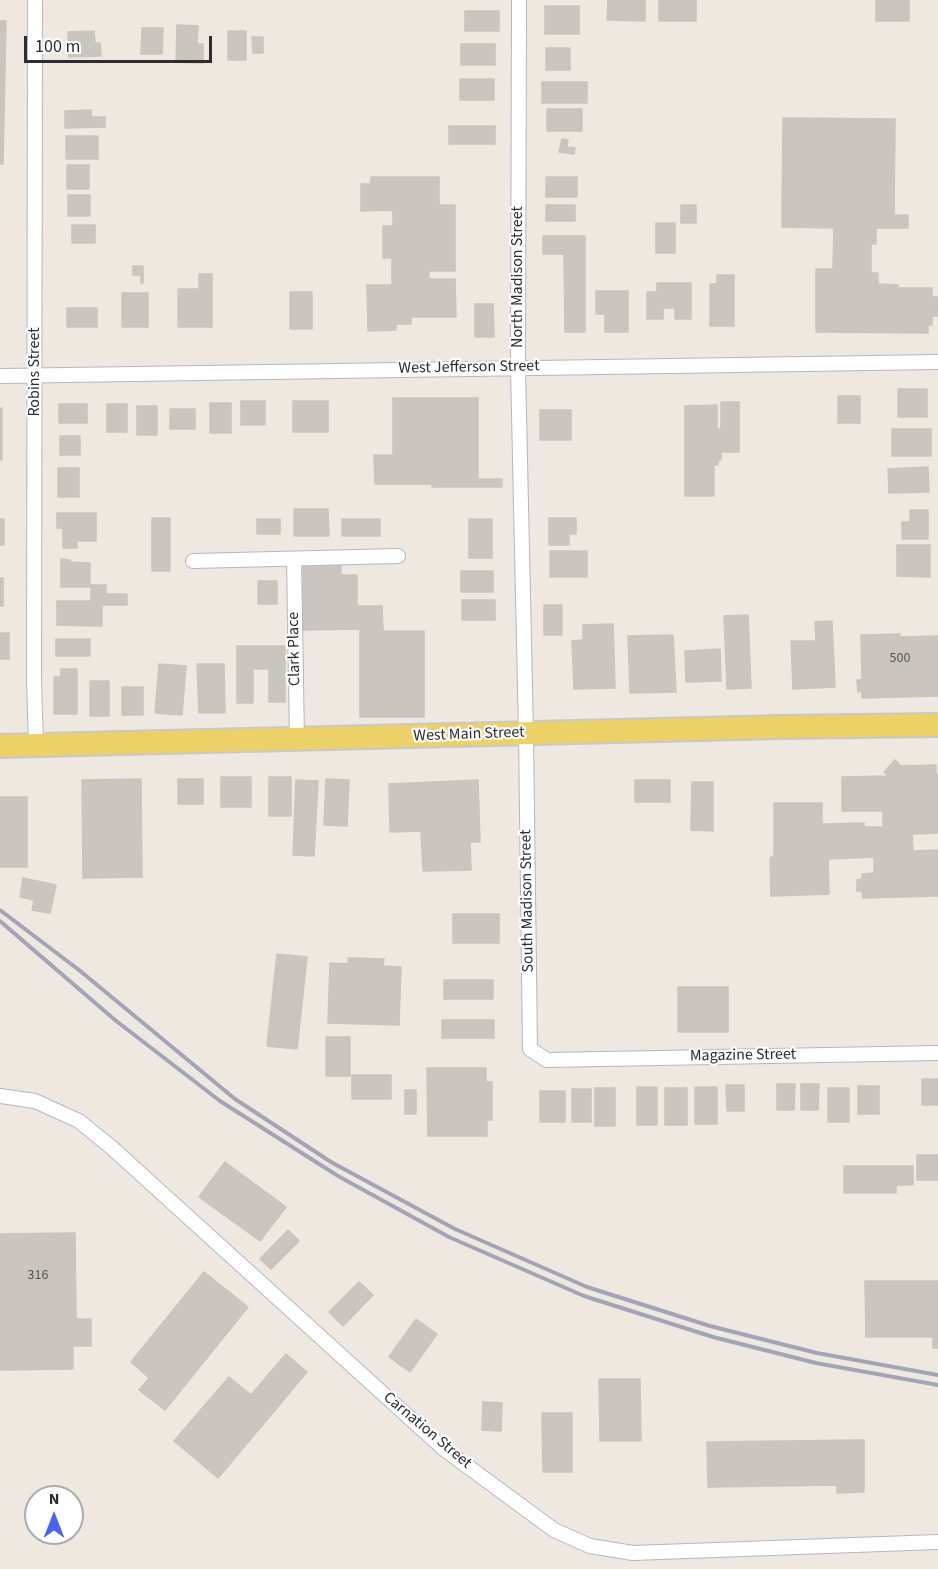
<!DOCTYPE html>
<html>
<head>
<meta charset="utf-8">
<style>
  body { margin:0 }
  #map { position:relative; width:938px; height:1569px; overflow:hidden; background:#eee8e1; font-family:"Source Sans 3",sans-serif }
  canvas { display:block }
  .north { position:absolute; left:24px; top:1485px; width:60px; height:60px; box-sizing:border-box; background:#fff; border:2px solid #ababab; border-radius:50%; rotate:0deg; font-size:16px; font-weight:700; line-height:24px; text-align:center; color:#2d2d2d }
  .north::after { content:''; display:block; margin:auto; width:21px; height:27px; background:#4864f3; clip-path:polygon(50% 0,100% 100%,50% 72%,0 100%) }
  .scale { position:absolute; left:24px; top:36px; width:188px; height:27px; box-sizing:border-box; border:3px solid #2d2d2d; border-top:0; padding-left:8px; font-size:18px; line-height:21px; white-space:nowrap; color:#2d2d2d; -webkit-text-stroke:4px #fff; paint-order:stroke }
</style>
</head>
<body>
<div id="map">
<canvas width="938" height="1569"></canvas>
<div class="north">N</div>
<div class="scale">100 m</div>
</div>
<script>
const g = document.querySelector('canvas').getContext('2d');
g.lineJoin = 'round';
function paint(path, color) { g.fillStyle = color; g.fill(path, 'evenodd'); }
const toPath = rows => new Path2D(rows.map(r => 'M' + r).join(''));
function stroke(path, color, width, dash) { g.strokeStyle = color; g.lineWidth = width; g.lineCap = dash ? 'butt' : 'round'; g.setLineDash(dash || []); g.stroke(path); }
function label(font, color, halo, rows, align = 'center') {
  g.font = font + ' "Source Sans 3",sans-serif'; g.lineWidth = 4.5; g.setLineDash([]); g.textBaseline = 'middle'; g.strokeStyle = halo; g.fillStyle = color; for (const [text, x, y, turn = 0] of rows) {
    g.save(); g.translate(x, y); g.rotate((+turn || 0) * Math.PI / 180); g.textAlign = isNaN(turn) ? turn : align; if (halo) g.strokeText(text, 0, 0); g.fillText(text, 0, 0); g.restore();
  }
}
const building = toPath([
  [608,0,645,0,645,21,607,20,608,0],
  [659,0,696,0,696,21,659,21,659,0],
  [876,0,909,0,909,21,876,21,876,0],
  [545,6,579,6,579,34,545,34,545,6],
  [465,11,499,11,499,31,465,31,465,11],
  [0,21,6,21,3,164,0,164,0,21],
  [177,25,198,26,197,44,203,44,203,63,176,62,177,25],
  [142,28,163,28,162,54,141,54,142,28],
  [94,31,95,43,100,43,101,56,69,57,68,32,94,31],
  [228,31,246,31,246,60,228,60,228,31],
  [252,37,263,37,263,53,253,53,252,37],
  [461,44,495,44,495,65,461,65,461,44],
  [546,48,570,48,570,70,546,70,546,48],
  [460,79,494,79,494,100,460,100,460,79],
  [542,82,587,82,587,103,542,103,542,82],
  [547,109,582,109,582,131,547,131,547,109],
  [91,110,91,117,105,117,105,127,65,128,65,111,91,110],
  [783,118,895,119,894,215,908,215,908,228,876,228,876,244,871,244,871,273,878,273,878,284,898,285,898,288,932,288,932,297,938,297,938,316,932,316,932,325,928,325,928,333,816,332,816,269,833,269,834,228,782,227,783,118],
  [449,126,495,126,495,144,449,144,449,126],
  [66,136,98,136,98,159,66,159,66,136],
  [562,139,568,140,567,147,575,148,574,154,559,152,562,139],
  [67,165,89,165,89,189,67,189,67,165],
  [371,177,439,177,439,205,455,205,455,271,429,271,429,279,455,279,456,317,411,317,411,324,396,324,396,330,368,331,367,285,392,285,392,258,383,258,383,226,393,226,393,210,361,211,361,184,371,184,371,177],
  [546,177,577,177,577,197,546,197,546,177],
  [68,195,90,195,90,216,68,216,68,195],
  [546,205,575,205,575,221,546,221,546,205],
  [681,205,696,205,696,223,681,223,681,205],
  [656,223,675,223,675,253,656,253,656,223],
  [72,225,95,225,95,243,72,243,72,225],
  [543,236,585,236,585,332,565,332,564,254,543,254,543,236],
  [133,266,143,266,143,283,141,283,141,275,133,275,133,266],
  [199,274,212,274,212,327,178,327,178,289,199,289,199,274],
  [717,275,734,275,734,326,710,326,710,284,717,284,717,275],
  [657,283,691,283,691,319,675,319,675,308,663,308,663,319,647,319,647,292,657,292,657,283],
  [596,291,628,291,628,332,605,332,605,314,596,314,596,291],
  [290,292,312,292,312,329,290,329,290,292],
  [122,293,148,293,148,327,122,327,122,293],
  [475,304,493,304,494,337,475,337,475,304],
  [67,308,97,308,97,327,67,327,67,308],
  [898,389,927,389,927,417,898,417,898,389],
  [838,396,860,396,860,423,838,423,838,396],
  [393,398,478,398,478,479,502,479,502,487,432,487,432,484,375,484,374,455,393,455,393,398],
  [241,401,265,401,265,425,241,425,241,401],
  [293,401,328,401,328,432,293,432,293,401],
  [721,402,739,402,739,452,721,452,721,460,718,460,718,465,714,465,714,496,685,496,685,406,717,405,717,429,721,429,721,402],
  [210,403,231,403,231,433,210,433,210,403],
  [59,404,87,404,87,423,59,423,59,404],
  [107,404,127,404,127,432,107,432,107,404],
  [137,406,157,406,157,435,137,435,137,406],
  [0,408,2,408,2,460,0,460,0,408],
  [170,409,195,409,195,429,170,429,170,409],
  [540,410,571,410,571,440,540,440,540,410],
  [892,429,931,429,931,456,892,456,892,429],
  [60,436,80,436,80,455,60,455,60,436],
  [928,467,929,492,889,493,888,469,928,467],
  [58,468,79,468,79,497,58,497,58,468],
  [294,509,328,509,329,536,294,536,294,509],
  [910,510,928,510,928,539,902,539,902,522,910,522,910,510],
  [57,513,96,513,96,541,77,541,77,548,63,548,63,528,57,528,57,513],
  [152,518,170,518,170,571,152,571,152,518],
  [549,518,576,518,576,534,569,534,569,545,549,545,549,518],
  [0,519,4,519,4,545,0,545,0,519],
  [257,519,280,519,280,534,257,534,257,519],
  [342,519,380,519,380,536,342,536,342,519],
  [469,519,492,519,492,558,469,558,469,519],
  [897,545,930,545,930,577,897,576,897,545],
  [550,551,587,551,587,577,550,577,550,551],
  [61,559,70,560,70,562,90,563,90,585,106,585,106,594,127,594,127,605,102,605,102,626,57,625,57,601,91,601,91,587,61,587,61,559],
  [303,565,341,565,341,575,357,575,357,606,382,606,383,631,424,631,424,717,360,717,360,629,303,630,303,565],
  [461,571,493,571,493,592,461,592,461,571],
  [0,578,3,578,3,606,0,606,0,578],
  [258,581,277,581,277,604,258,604,258,581],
  [462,600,495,600,495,620,462,620,462,600],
  [544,605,562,605,562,635,544,635,544,605],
  [748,615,751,688,727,689,724,616,748,615],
  [832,621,835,687,793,689,791,641,816,641,815,622,832,621],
  [613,624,615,688,574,689,572,641,583,640,583,625,613,624],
  [0,633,9,633,9,659,0,659,0,633],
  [900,634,900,637,938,636,938,696,862,698,862,691,858,692,857,680,862,680,861,635,900,634],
  [673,635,676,692,630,693,628,636,673,635],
  [56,639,90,639,90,656,56,656,56,639],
  [237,646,285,646,285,702,269,702,269,669,253,669,253,703,237,703,237,646],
  [720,649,721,681,686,682,685,651,720,649],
  [159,664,186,666,182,715,155,713,159,664],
  [197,664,224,664,225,713,199,713,197,664],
  [61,669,77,669,77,714,54,714,54,677,61,677,61,669],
  [90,681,109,681,109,716,90,716,90,681],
  [122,687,143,687,143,715,122,715,122,687],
  [895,760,901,766,936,765,936,774,938,774,938,833,912,834,913,851,938,850,938,896,863,898,862,891,857,891,857,880,862,879,862,874,874,873,874,857,828,859,829,894,771,896,770,858,774,856,774,803,822,803,822,824,864,823,864,827,883,827,883,811,842,811,842,777,888,776,884,772,895,760],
  [221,777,251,777,251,807,221,807,221,777],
  [269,777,291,777,291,816,269,816,269,777],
  [141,779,142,877,83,878,82,780,141,779],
  [178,779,203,779,203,804,178,804,178,779],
  [326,779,349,780,347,826,324,825,326,779],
  [296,780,318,781,314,856,293,855,296,780],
  [478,780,480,842,470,842,471,870,423,871,421,831,390,832,389,784,478,780],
  [635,780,670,780,670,802,635,802,635,780],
  [692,782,713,782,713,831,691,830,692,782],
  [0,797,27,797,27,867,0,867,0,797],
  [23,878,56,885,50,913,32,910,34,900,20,897,23,878],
  [453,914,499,914,499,943,453,943,453,914],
  [277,954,307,957,297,1049,267,1046,277,954],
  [348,958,384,959,383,966,401,967,399,1025,328,1023,330,963,348,964,348,958],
  [444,980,493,980,493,999,444,999,444,980],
  [678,987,728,987,728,1032,678,1032,678,987],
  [442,1020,494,1020,494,1038,442,1038,442,1020],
  [326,1037,350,1037,350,1076,326,1076,326,1037],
  [427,1068,486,1068,486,1082,492,1082,492,1120,487,1120,487,1136,428,1136,427,1068],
  [352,1075,391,1075,391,1099,352,1099,352,1075],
  [922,1079,938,1079,938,1105,922,1105,922,1079],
  [777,1084,795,1084,794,1110,777,1110,777,1084],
  [801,1084,819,1084,818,1110,801,1110,801,1084],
  [726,1085,744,1085,744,1111,727,1111,726,1085],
  [858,1086,879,1086,879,1114,858,1114,858,1086],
  [637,1087,657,1087,657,1125,637,1125,637,1087],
  [695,1087,717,1087,717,1124,695,1124,695,1087],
  [595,1088,615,1088,615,1126,595,1126,595,1088],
  [665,1088,687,1088,687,1125,665,1125,665,1088],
  [828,1088,849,1088,849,1122,828,1122,828,1088],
  [572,1089,591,1089,591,1122,572,1122,572,1089],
  [405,1090,416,1090,416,1114,405,1114,405,1090],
  [540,1091,565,1091,565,1122,540,1122,540,1091],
  [917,1155,938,1155,938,1180,917,1180,917,1155],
  [225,1162,286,1207,260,1241,199,1197,225,1162],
  [844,1166,913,1166,913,1185,896,1185,896,1193,844,1193,844,1166],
  [288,1230,299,1241,271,1269,260,1259,288,1230],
  [75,1233,76,1319,91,1319,91,1346,73,1346,73,1369,0,1370,0,1234,75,1233],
  [204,1272,248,1307,165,1410,139,1390,149,1378,131,1362,204,1272],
  [865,1281,938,1281,938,1348,933,1348,933,1337,866,1337,865,1281],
  [359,1282,373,1295,343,1326,329,1312,359,1282],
  [416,1319,437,1334,410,1372,389,1357,416,1319],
  [286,1354,307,1372,218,1478,174,1441,229,1377,251,1395,286,1354],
  [599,1379,640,1379,641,1441,600,1441,599,1379],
  [483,1402,502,1403,501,1431,482,1430,483,1402],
  [542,1413,572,1413,572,1472,543,1472,542,1413],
  [864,1440,864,1492,837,1493,837,1485,708,1487,707,1442,864,1440]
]);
const street = toPath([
  [35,0,34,681,36,744],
  [519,0,518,367,526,733,530,1049,547,1060,938,1053],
  [0,376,938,362],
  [294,559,297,740],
  [193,561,398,556],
  [0,1096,35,1101,79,1121,111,1147,444,1449,554,1530,590,1546,633,1553,938,1542]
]);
const primary = toPath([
  [0,746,781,727,938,725]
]);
const rail = toPath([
  [0,910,79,970,235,1099,331,1162,455,1229,587,1287,710,1326,817,1353,938,1375],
  [0,921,115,1020,220,1101,338,1176,449,1237,584,1296,713,1337,816,1363,938,1385]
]);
const numberNames = [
  ["500",900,659],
  ["316",38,1276]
];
const streetNames = [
  ["North Madison Street",518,277,-90],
  ["West Jefferson Street",469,368,-1],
  ["Robins Street",35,372,-90],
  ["Clark Place",295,649,-91],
  ["West Main Street",469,735,-2],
  ["South Madison Street",528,901,-91],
  ["Magazine Street",743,1056,-1],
  ["Carnation Street",427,1431,40]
];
paint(building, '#cac6bf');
stroke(building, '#cac4ba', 1.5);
stroke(street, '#b4b6c0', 16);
stroke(primary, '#c8c8c8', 26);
stroke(street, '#fff', 14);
stroke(primary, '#ecd068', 22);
stroke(rail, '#a3a5b6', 4);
label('14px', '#545352', null, numberNames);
label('16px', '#2d2d2d', '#fff', streetNames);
</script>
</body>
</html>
